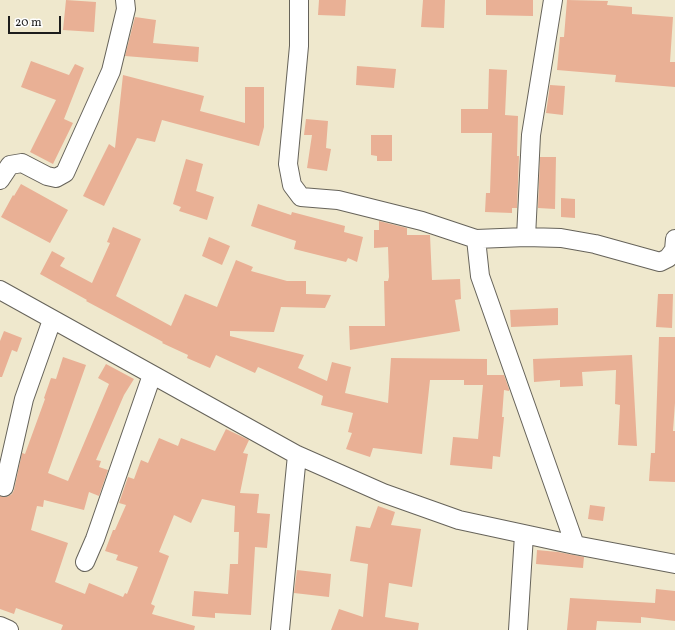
<!DOCTYPE html>
<html>
<head>
<meta charset="utf-8">
<style>
  body { margin:0 }
  #map { position:relative; width:675px; height:630px; overflow:hidden; background:#efe8cd; font-family:Vollkorn,serif }
  canvas { display:block }
  .scale { position:absolute; left:8px; top:16px; width:53px; height:18px; box-sizing:border-box; border:2px solid #1c1c1c; border-top:0; padding-left:5px; font-size:12px; line-height:14px; white-space:nowrap; color:#1c1c1c; -webkit-text-stroke:3px #fff; paint-order:stroke }
</style>
</head>
<body>
<div id="map">
<canvas width="675" height="630"></canvas>
<div class="scale">20 m</div>
</div>
<script>
const g = document.querySelector('canvas').getContext('2d');
g.lineJoin = 'round';
function paint(path, color) { g.fillStyle = color; g.fill(path, 'evenodd'); }
const toPath = rows => new Path2D(rows.map(r => 'M' + r).join(''));
function stroke(path, color, width, dash) { g.strokeStyle = color; g.lineWidth = width; g.lineCap = dash ? 'butt' : 'round'; g.setLineDash(dash || []); g.stroke(path); }
const building = toPath([
  [66,0,96,2,94,32,63,30],
  [319,0,346,0,345,16,318,15],
  [423,0,445,0,444,28,421,27],
  [486,0,533,0,533,16,486,15],
  [567,0,608,1,607,5,632,7,632,14,673,17,670,62,675,62,675,87,615,82,616,75,557,70,560,37,564,37],
  [135,17,156,20,153,43,199,47,198,62,125,56],
  [31,61,69,75,75,64,84,68,64,119,73,123,53,164,30,152,56,100,21,87],
  [357,66,396,69,394,88,356,85],
  [489,69,507,70,505,115,518,116,517,156,519,156,517,208,512,208,512,213,485,212,486,193,490,193,492,133,461,133,461,109,488,109],
  [123,75,204,96,200,111,245,123,245,87,264,87,264,127,259,146,162,120,155,142,137,138,104,206,83,196,109,144,115,148],
  [550,85,565,86,563,115,546,113],
  [306,119,328,121,326,148,331,149,327,171,307,168,312,135,304,135],
  [371,135,392,135,392,161,377,161,377,156,371,155],
  [540,157,556,157,555,209,538,208],
  [186,159,203,164,196,191,214,197,207,220,179,211,181,207,173,204],
  [21,184,68,210,50,243,1,217,13,195,14,196],
  [561,198,575,199,575,218,561,217],
  [258,204,291,215,292,212,345,226,344,232,363,237,357,262,348,258,346,262,294,249,296,241,251,226],
  [379,221,407,228,407,235,430,235,432,280,460,279,461,299,455,300,460,331,350,350,349,326,385,326,384,281,388,281,389,277,388,247,374,248,374,230,379,230],
  [113,227,141,239,116,296,171,326,185,294,217,307,236,260,253,267,251,271,287,281,306,281,306,294,331,295,325,308,281,307,274,332,230,331,230,336,304,355,298,368,327,381,332,362,351,367,345,393,388,403,391,358,487,359,487,375,504,375,509,389,509,391,504,390,502,417,504,417,500,457,493,456,492,469,450,465,453,437,478,439,483,385,464,385,464,380,430,380,422,454,373,448,370,457,346,449,352,433,348,432,353,413,321,405,323,396,258,367,255,373,216,355,210,368,187,358,188,355,162,343,163,342,86,301,87,300,40,274,52,251,65,258,60,266,92,283,110,243,107,242],
  [209,237,230,246,222,265,202,256],
  [658,294,673,294,672,328,656,327],
  [558,308,558,325,511,327,510,310],
  [4,331,22,338,17,352,12,350,2,377,0,377,0,341],
  [659,337,675,337,675,403,673,431,675,431,675,482,649,481,651,453,655,453],
  [632,355,637,446,618,445,620,405,615,404,616,370,582,372,583,386,560,387,560,380,534,382,533,359],
  [63,357,86,365,48,473,68,481,109,384,98,378,106,364,134,379,124,395,96,460,101,461,99,467,108,470,99,496,89,492,84,510,44,500,43,507,37,506,31,530,68,543,55,582,85,594,89,583,123,597,125,593,127,594,138,567,116,560,118,555,105,551,113,530,115,530,126,505,119,503,128,477,134,479,141,460,148,463,159,438,178,446,181,438,215,451,226,429,249,440,243,453,248,454,240,493,259,494,257,513,270,514,267,548,255,547,251,615,215,613,215,618,192,616,194,591,228,594,230,564,238,564,239,532,234,532,235,506,202,499,191,523,174,515,159,552,169,556,151,604,155,606,152,614,195,626,194,630,61,630,63,625,16,608,14,614,0,609,0,496,7,497,12,494,14,490,22,453,25,454,45,399,44,398,51,378,56,379],
  [590,505,605,507,603,521,588,519],
  [378,506,395,512,391,525,421,529,412,587,389,583,385,617,419,623,418,630,331,630,339,609,363,617,368,564,350,561,356,526,370,528],
  [537,550,558,552,584,557,583,568,536,564],
  [297,570,331,574,329,597,294,593],
  [656,589,675,591,675,621,641,617,641,623,597,621,596,630,567,630,570,598,655,603]
]);
const street = toPath([
  [299,0,299,46,288,164,292,185,301,197,338,200,422,221,476,239,526,237,561,238,595,244,660,262,668,258,674,250,675,239],
  [0,180,10,165,22,163,47,176,56,178,65,173,111,71,126,9,125,0],
  [526,237,531,135,553,0],
  [476,239,480,276,575,545],
  [0,290,297,455,383,493,459,520,575,545,675,564],
  [4,487,24,399,52,320],
  [85,562,95,539,152,375],
  [0,626,9,630],
  [280,630,297,455],
  [518,630,524,535]
]);
paint(building, '#e9b095');
stroke(street, '#66635a', 20);
stroke(street, '#fff', 18);
</script>
</body>
</html>
